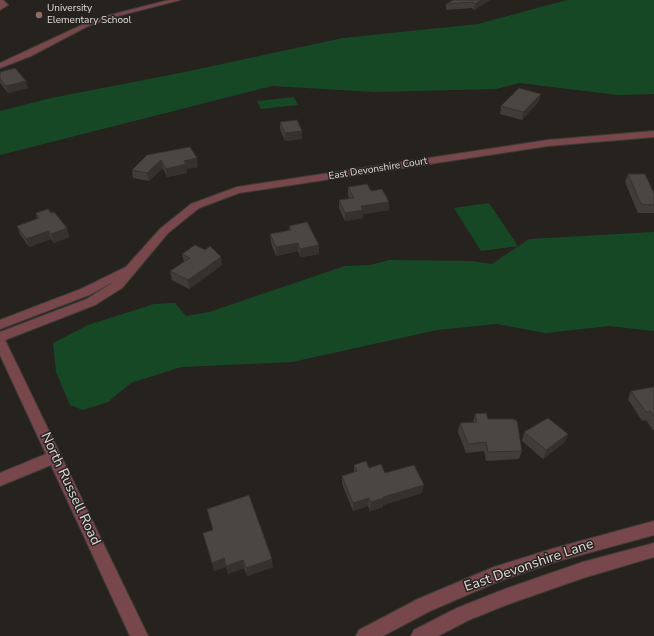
<!DOCTYPE html>
<html>
<head>
<meta charset="utf-8">
<style>
  body { margin:0 }
  canvas { display:block; background:#26221e }
</style>
</head>
<body>
<canvas width="654" height="636"></canvas>
<script>
const g = document.querySelector('canvas').getContext('2d');
g.lineJoin = 'round';
function paint(path, color) { g.fillStyle = color; g.fill(path, 'evenodd'); }
const toPath = rows => new Path2D(rows.map(r => 'M' + r).join(''));
function stroke(path, color, width, dash) { g.strokeStyle = color; g.lineWidth = width; g.lineCap = dash ? 'butt' : 'round'; g.setLineDash(dash || []); g.stroke(path); }
function label(font, color, halo, rows, align = 'center') {
  g.font = font + ' "Nunito Sans",sans-serif'; g.lineWidth = 3; g.setLineDash([]); g.textBaseline = 'middle'; g.strokeStyle = halo; g.fillStyle = color; for (const [text, x, y, turn = 0] of rows) {
    g.save(); g.translate(x, y); g.rotate((+turn || 0) * Math.PI / 180); g.textAlign = isNaN(turn) ? turn : align; if (halo) g.strokeText(text, 0, 0); g.fillText(text, 0, 0); g.restore();
  }
}
const green = toPath([
  [567,0,654,0,654,94,618,95,519,83,496,89,374,92,272,86,0,155,0,111,51,98,180,73,343,38,478,24],
  [294,97,298,105,261,109,257,101],
  [489,203,518,246,481,251,454,208],
  [654,232,654,331,609,326,545,333,497,324,437,330,292,362,181,367,131,383,108,402,83,410,70,405,56,372,53,343,88,325,154,304,175,303,186,316,209,312,345,266,371,265,389,260,472,261,492,264,529,239]
]);
const minor = toPath([
  [0,0,3,0,8,5,0,10,0,0],
  [169,0,180,0,114,17,88,26,31,56,0,68,0,63,84,24,110,15,169,0],
  [654,131,654,137,548,146,239,193,199,208,168,233,122,288,95,305,5,340,148,636,130,636,51,465,0,486,0,473,46,454,0,355,0,332,87,299,115,281,89,295,0,329,0,320,81,289,126,267,160,229,191,204,237,187,548,140,654,131],
  [654,521,654,535,555,562,497,582,430,611,383,636,356,636,359,630,418,599,494,567,555,548,654,521],
  [654,543,654,557,583,578,506,605,469,620,438,636,411,636,414,630,457,608,505,589,583,562,654,543]
]);
const wall = toPath([
  [490,0,474,10,472,8,446,10,446,4],
  [0,72,28,88,8,93,0,83],
  [539,101,522,120,500,114,501,106],
  [280,122,302,131,302,139,285,141,280,129],
  [147,155,198,167,186,169,187,173,167,177,163,168,149,181,133,178,132,170],
  [628,174,654,193,654,213,638,213,625,182],
  [348,187,371,191,389,210,363,214,363,218,345,221,339,208,339,200,349,198,348,195],
  [36,213,51,213,67,228,69,237,54,243,51,239,29,247,20,234,17,226,37,219],
  [289,226,319,254,301,257,298,251,276,256,271,243,270,234,289,231],
  [182,254,222,265,189,289,172,280,170,271,184,262],
  [654,387,654,430,653,430,646,420,642,421,628,399,631,391],
  [475,414,488,419,522,451,519,459,486,461,484,451,466,453,458,432,460,423,473,422],
  [524,432,565,442,543,459,522,441],
  [354,465,369,468,385,473,422,493,383,505,383,507,370,511,368,506,353,511,342,484,342,476,354,472],
  [207,509,273,567,247,576,244,568,228,574,226,567,214,571,203,533,213,530]
]);
const shadedWall = toPath([
  [481,0,490,0,474,10,475,4],
  [26,81,28,88,8,93,6,86],
  [541,94,539,101,522,120,523,112],
  [302,131,302,139,285,141,285,133],
  [197,158,198,167,186,169,187,173,167,177,166,169,184,161],
  [161,160,163,168,149,181,147,173],
  [389,202,389,210,363,214,363,218,345,221,345,213,361,206],
  [67,228,69,237,54,243,51,234],
  [48,231,51,239,29,247,26,239],
  [298,243,298,251,276,256,276,247],
  [319,245,319,254,301,257,300,249],
  [221,257,222,265,189,289,188,280],
  [568,434,565,442,543,459,546,450],
  [424,485,422,493,383,505,383,507,370,511,371,502,383,497],
  [369,498,368,506,353,511,353,503],
  [224,558,226,567,214,571,212,563],
  [272,559,273,567,247,576,246,568],
  [243,560,244,568,228,574,226,566]
]);
const building = toPath([
  [453,0,481,0,475,4,473,2,446,4,453,0],
  [15,68,26,81,6,86,0,79,0,72,15,68],
  [519,88,541,94,523,112,501,106,519,88],
  [297,120,302,131,285,133,280,122,297,120],
  [190,147,197,158,184,161,186,164,166,169,161,160,147,173,132,170,147,155,190,147],
  [628,174,645,174,654,193,654,205,641,204,628,174],
  [367,184,371,191,382,189,389,202,361,206,363,210,345,213,339,200,354,198,348,187,367,184],
  [48,209,51,213,54,212,67,228,51,234,48,231,26,239,17,226,39,218,36,213,48,209],
  [307,222,319,245,300,249,298,243,276,247,270,234,291,230,289,226,307,222],
  [195,245,205,250,210,246,221,257,188,280,170,271,190,258,182,254,195,245],
  [654,387,654,417,650,411,646,412,631,391,654,387],
  [486,413,488,419,513,419,517,421,522,451,488,452,486,442,468,444,460,423,477,422,475,414,486,413],
  [548,418,568,434,546,450,524,432,548,418],
  [366,461,369,468,381,464,385,473,414,465,424,485,383,497,384,498,371,502,369,498,353,503,342,476,357,471,354,465,366,461],
  [249,495,272,559,246,568,243,560,226,566,224,558,212,563,203,533,213,530,207,509,249,495]
]);
const markers = [
  [39,15,4,"#8d6e63"]
];
const farPoinames = [
  ["University",47,9],
  ["Elementary School",47,21]
];
const farStreetnames = [
  ["East Devonshire Court",378,169,-9]
];
const nearStreetnames = [
  ["North Russell Road",70,489,65],
  ["East Devonshire Lane",529,566,-19]
];
paint(green, '#174826');
stroke(minor, '#403c38', 2);
paint(minor, '#78474c');
paint(wall, '#413c3a');
paint(shadedWall, '#35312f');
paint(building, '#4c4643');
stroke(building, '#35312f', 1);
for (const [x, y, r, color] of markers) { const dot = new Path2D(); dot.arc(x, y, r, 0, 2 * Math.PI); g.fillStyle = color; g.fill(dot); stroke(dot, '#26221e', 1.5); }
label('10px', '#e0ddda', '#26221e', farPoinames, 'left');
label('10px', '#e0ddda', '#26221e', farStreetnames);
label('14px', '#e0ddda', '#26221e', nearStreetnames);
</script>
</body>
</html>
